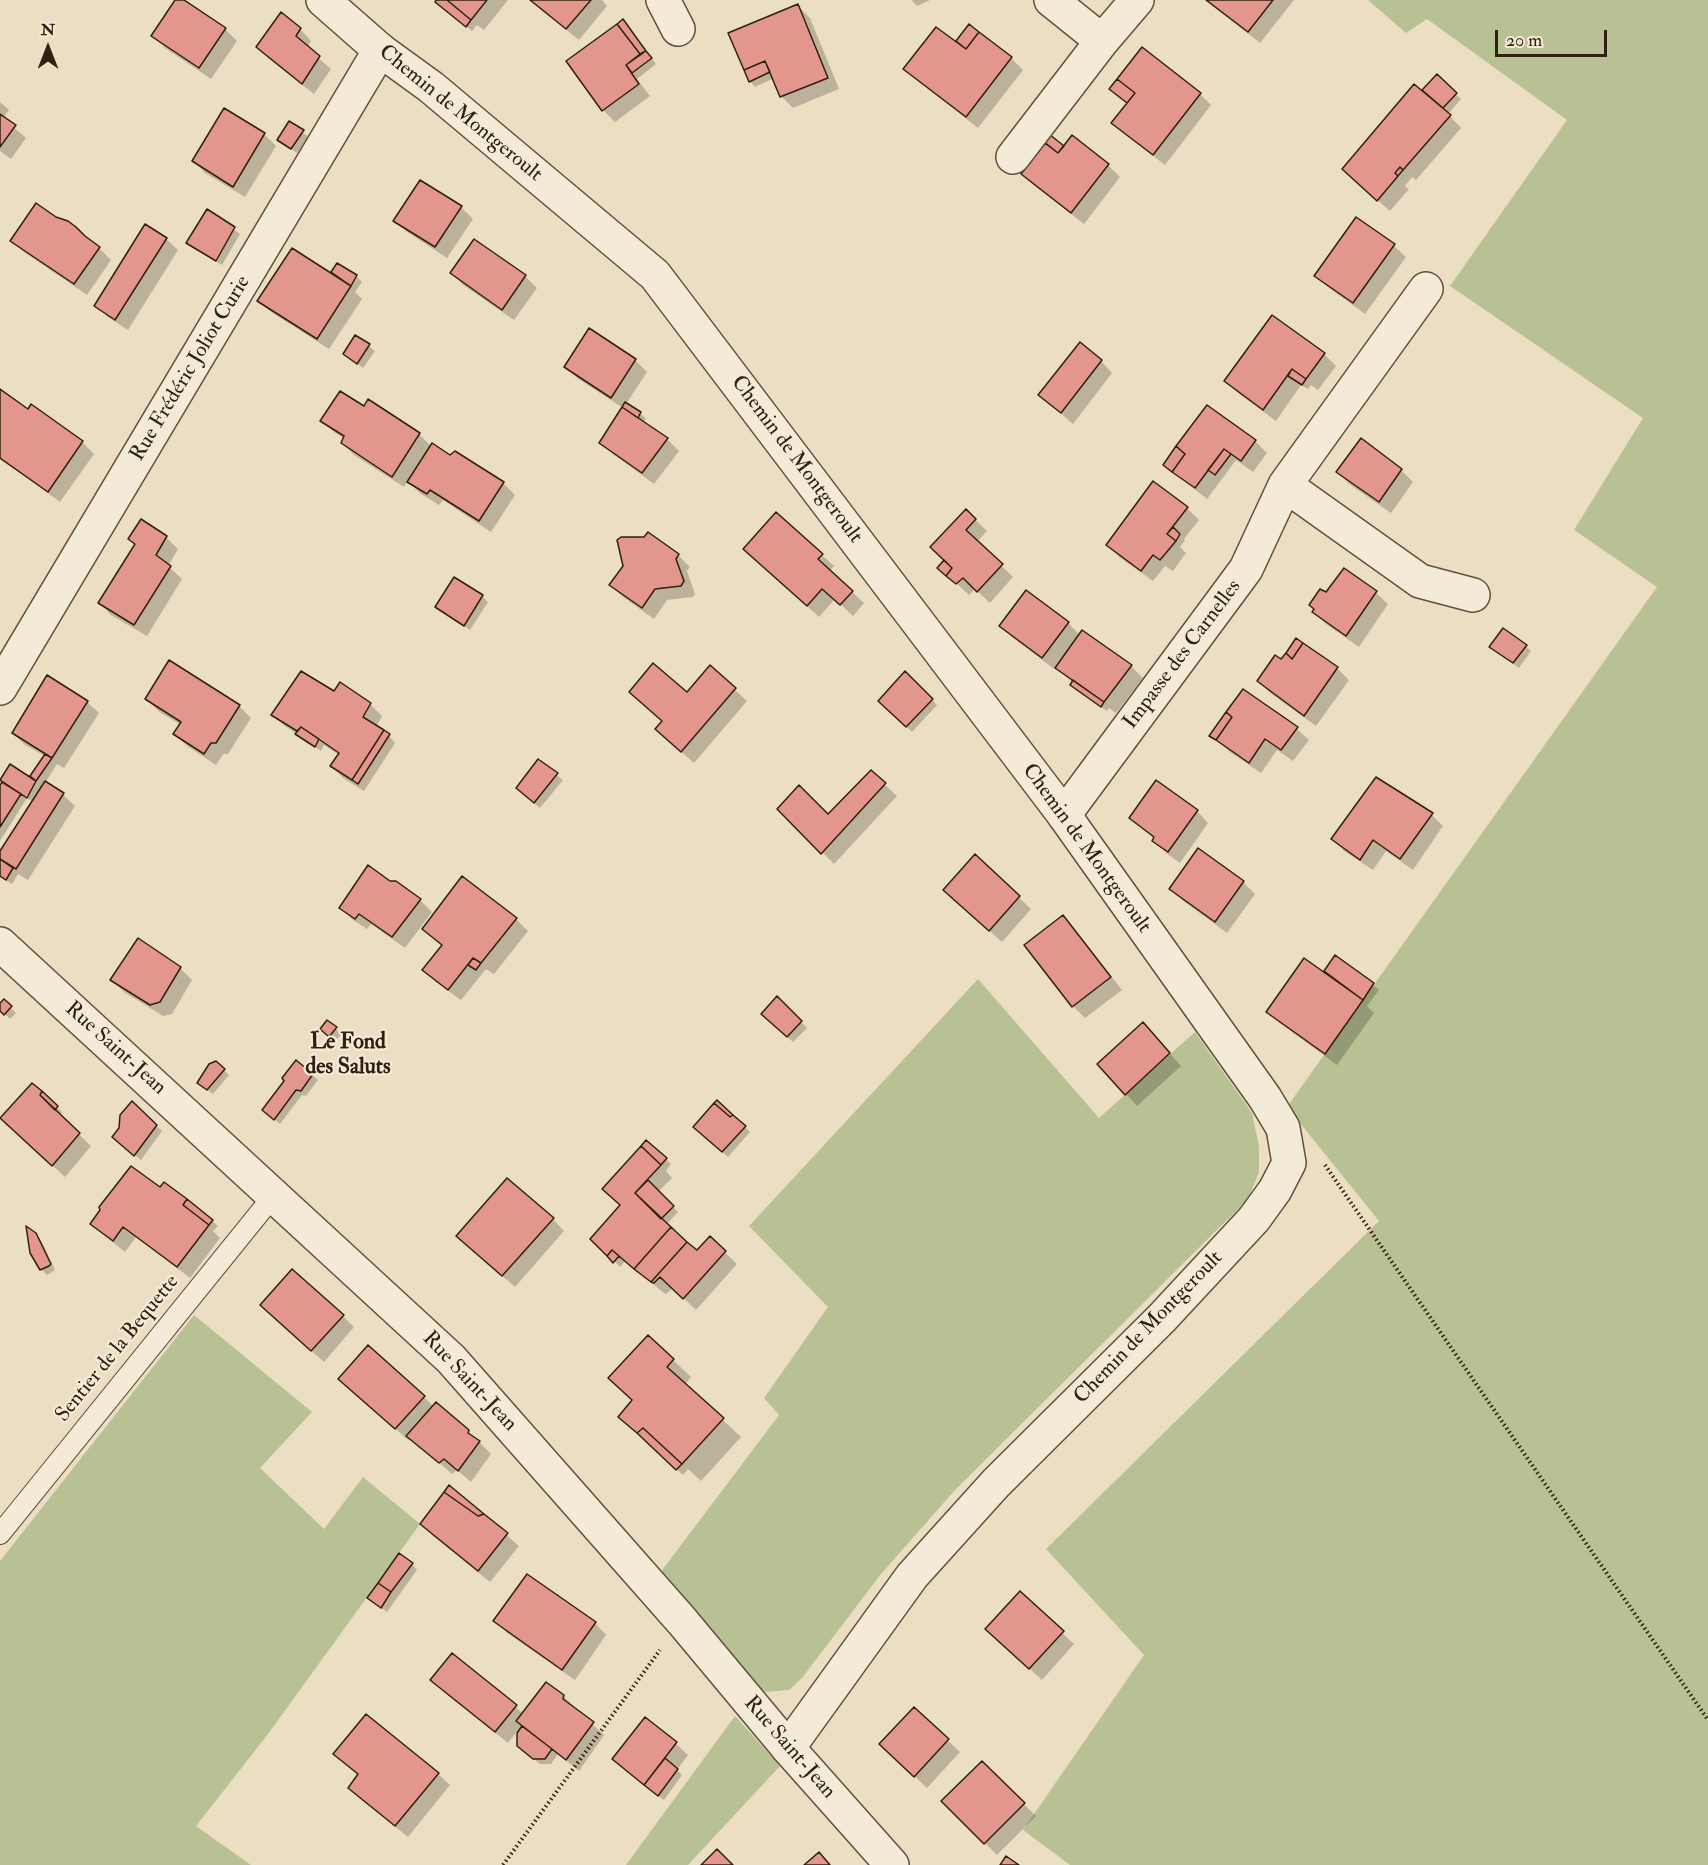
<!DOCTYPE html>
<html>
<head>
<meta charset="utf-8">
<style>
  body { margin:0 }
  #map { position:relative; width:1708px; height:1865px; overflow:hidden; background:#ecdec2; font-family:"IM FELL Double Pica",serif }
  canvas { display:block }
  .north { position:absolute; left:18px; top:18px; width:60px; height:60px; -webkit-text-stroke:4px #f3ead7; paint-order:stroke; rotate:0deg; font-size:16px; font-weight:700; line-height:24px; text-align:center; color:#312010 }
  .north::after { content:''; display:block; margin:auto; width:21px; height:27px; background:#312010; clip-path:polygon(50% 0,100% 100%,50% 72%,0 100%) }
  .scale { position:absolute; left:1495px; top:30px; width:112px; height:27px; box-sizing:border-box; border:3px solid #312010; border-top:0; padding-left:8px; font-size:18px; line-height:21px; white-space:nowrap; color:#312010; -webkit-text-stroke:4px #f3ead7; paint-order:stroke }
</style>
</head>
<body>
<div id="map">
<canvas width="1708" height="1865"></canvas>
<div class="north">N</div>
<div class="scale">20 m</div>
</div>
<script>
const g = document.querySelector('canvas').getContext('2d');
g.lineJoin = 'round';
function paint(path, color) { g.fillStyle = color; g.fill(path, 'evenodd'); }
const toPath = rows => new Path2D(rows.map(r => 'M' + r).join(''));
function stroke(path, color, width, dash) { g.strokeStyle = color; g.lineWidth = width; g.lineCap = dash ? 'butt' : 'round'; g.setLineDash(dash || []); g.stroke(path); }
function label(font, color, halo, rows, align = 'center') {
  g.font = font + ' "IM FELL Double Pica",serif'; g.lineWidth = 4.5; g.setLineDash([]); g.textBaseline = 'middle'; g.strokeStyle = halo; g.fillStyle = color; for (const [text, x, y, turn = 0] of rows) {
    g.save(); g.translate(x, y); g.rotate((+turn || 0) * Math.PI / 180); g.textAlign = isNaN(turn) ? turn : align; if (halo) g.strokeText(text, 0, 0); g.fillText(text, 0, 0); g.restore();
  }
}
const green = toPath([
  [1368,0,1708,0,1708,1865,1070,1865,1023,1830,1144,1655,1046,1549,1379,1221,1287,1107,1657,587,1574,530,1643,418,1450,286,1567,120,1427,19,1406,33],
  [978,979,1099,1118,1195,1032,1252,1113,1259,1146,1259,1172,1248,1199,955,1490,881,1574,802,1678,789,1690,766,1692,749,1683,660,1573,779,1415,764,1398,828,1307,749,1226],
  [194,1315,312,1412,260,1468,324,1529,363,1477,420,1524,268,1734,196,1826,251,1865,0,1865,0,1561],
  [735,1716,780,1766,688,1865,626,1865]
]);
const shadow = toPath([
  [177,0,181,0,225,29,237,41,211,79,165,48,153,36],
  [434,0,508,0,484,30,477,25,472,31],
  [530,0,602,0,607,6,579,40],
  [911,0,930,0,917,6],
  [1205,0,1294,0,1260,43],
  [798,6,810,18,839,89,793,108,781,96,774,78,755,87,750,81],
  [623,21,656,64,637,79,650,96,615,122,603,110],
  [300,29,311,41,307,48,331,69,314,94,269,59,258,47],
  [958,41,1011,58,1023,70,978,128,917,80,905,69,963,49,964,48],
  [1437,77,1461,99,1448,114,1461,128,1416,180,1412,177,1405,186,1409,189,1390,211,1355,181,1432,98],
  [1200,94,1211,105,1165,165,1125,134,1113,123],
  [0,102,9,110,3,118,26,138,11,159,0,151],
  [224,110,265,135,276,146,245,197,205,173,194,161],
  [289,123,309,137,297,153,279,140],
  [1044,132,1064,148,1108,165,1120,177,1084,224,1035,186,1016,168],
  [461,207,473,219,447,258,407,232,395,220],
  [207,211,240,234,222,265,194,248,188,242],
  [1356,220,1394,246,1406,257,1365,314,1328,287,1316,276],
  [166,239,178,250,128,330,108,317,96,306],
  [12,240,99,248,111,260,87,295,24,252],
  [338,265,356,276,362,282,355,292,362,299,329,349,271,312,259,301,339,278,333,272],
  [452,273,525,276,537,288,514,320,463,285],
  [356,337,375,351,363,368,345,354],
  [1324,354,1336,366,1318,390,1311,385,1308,389,1301,385,1276,421,1238,393,1226,381],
  [635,360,647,372,626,404,640,413,646,419,643,423,667,439,679,451,654,484,613,454,601,442,623,408,577,378,565,367],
  [1101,361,1112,373,1073,424,1040,395],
  [0,391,28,411,82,442,94,454,60,502,0,458],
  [1207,407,1255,441,1267,453,1253,472,1236,460,1207,499,1178,476],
  [364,408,419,434,432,447,503,483,515,495,491,532,443,500,439,505,421,494,408,481,404,487,354,455,342,443,344,439,334,432,322,421],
  [1401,470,1413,482,1391,513,1349,484,1338,472],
  [1187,508,1199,520,1184,539,1185,540,1180,547,1186,553,1173,571,1165,566,1153,581,1119,557,1108,545],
  [966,511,987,531,977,542,1013,577,990,603,975,589,969,595,939,567,945,560],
  [776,514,834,566,830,571,864,603,853,616,835,599,819,617,757,560],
  [166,537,178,549,168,566,182,579,147,636,111,615,100,603],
  [678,555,690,567,687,571,695,594,693,597,667,600,654,619,623,597,611,585],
  [1344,570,1376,593,1388,604,1359,647,1326,624,1314,612],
  [454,579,482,596,488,602,470,630,442,612,437,607],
  [1026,592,1068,623,1080,635,1131,666,1143,678,1116,713,1109,708,1107,711,1077,691,1072,685,1073,683,1056,667,1054,669,1012,637,1000,626],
  [1526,646,1531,651,1519,668,1496,652],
  [1281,661,1337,668,1349,680,1316,726,1270,693,1259,681],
  [170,662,239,706,251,718,228,754,223,754,216,765,187,746,175,734,181,725,158,711,147,699],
  [710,667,747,701,694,763,668,740,663,721],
  [905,673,937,705,912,732,880,700],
  [340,684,370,704,382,716,376,727,389,736,395,743,364,791,343,778,332,766,339,755,324,745,321,751,285,726,273,715,334,693],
  [1243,691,1297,729,1309,740,1293,761,1277,750,1261,773,1230,752,1211,735],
  [87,702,99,713,64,768,57,764,45,783,63,795,75,806,28,880,18,874,12,884,0,877,0,854,33,802,27,798,0,841,0,788,4,782,30,778,45,756,25,745,13,733],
  [538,761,563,780,540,808,523,794],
  [871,772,897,796,834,864,779,809,828,816],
  [1197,811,1208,823,1180,863,1166,853,1154,841,1155,839,1131,818],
  [1432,815,1443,826,1413,870,1386,851,1373,870,1344,851,1333,839],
  [975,856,1031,909,1002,942,957,902],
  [462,878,516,919,528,931,494,974,486,969,461,1000,436,982,424,970,443,947,424,929],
  [1243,882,1255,894,1227,933,1182,900,1171,889],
  [390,883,396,883,420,900,432,912,405,948,371,924,367,929,353,920,341,908],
  [1063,917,1074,929,1122,990,1085,1018,1073,1006,1026,945],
  [138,940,180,968,192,980,172,1014,163,1016,124,992,112,980],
  [1336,957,1379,990,1367,1006,1374,1013,1337,1065,1280,1023,1268,1011,1332,980,1333,978,1326,971],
  [777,998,807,1028,793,1042,768,1019],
  [4,1001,16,1013,10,1019,0,1009,0,1005],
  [327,1022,342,1034,335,1041,322,1029],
  [1154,1036,1181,1066,1137,1106,1126,1094],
  [224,1070,229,1075,213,1094,205,1088],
  [312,1075,318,1080,306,1096,302,1095,280,1124,270,1115,286,1081],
  [41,1092,62,1112,60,1116,91,1146,65,1177,14,1130],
  [132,1104,162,1131,141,1160,119,1142,121,1128],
  [745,1127,750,1132,728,1157,700,1132],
  [666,1159,671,1164,666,1171,672,1178,658,1192,678,1212,666,1225,697,1252,710,1238,737,1264,696,1310,673,1288,666,1294,664,1293,625,1261,620,1267,592,1239],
  [160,1189,212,1221,218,1226,213,1231,220,1238,190,1278,136,1237,125,1252,104,1235,92,1224],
  [553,1219,564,1231,515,1287,470,1248],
  [35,1234,41,1240,55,1270,47,1275,41,1269],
  [343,1316,354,1327,324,1362,273,1317],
  [673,1360,691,1377,685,1385,741,1437,701,1481,688,1469,683,1475,620,1417],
  [352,1390,424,1397,434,1407,468,1431,491,1454,471,1482,457,1470,452,1474,410,1437,408,1440],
  [483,1515,519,1546,490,1582,433,1536,422,1524],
  [412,1564,417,1570,387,1612,374,1603],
  [1020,1593,1074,1644,1042,1680,999,1641],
  [495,1621,595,1623,606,1635,575,1680,507,1633],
  [452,1656,524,1714,563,1696,604,1735,579,1771,558,1754,551,1764,540,1764,518,1746,518,1730,508,1743,444,1692,432,1680],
  [914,1709,960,1752,927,1788,893,1756],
  [645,1720,676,1744,688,1755,677,1770,682,1775,664,1800,626,1771,614,1759],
  [335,1754,438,1774,450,1785,408,1837,361,1799,350,1788,359,1776],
  [982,1763,1036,1816,997,1855,943,1801]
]);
const building = toPath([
  [175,0,184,0,226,28,199,68,151,36,175,0],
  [436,0,447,0,471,20,466,27,435,2,436,0],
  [447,0,487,0,471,20,447,0],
  [530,0,591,0,566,29,530,0],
  [1206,0,1273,0,1248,32,1206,0],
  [798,4,828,78,780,97,765,61,744,70,728,33,798,4],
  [281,12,301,28,296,36,320,56,302,84,256,47,281,12],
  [623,19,646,51,640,54,617,24,623,19],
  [617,24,640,54,626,65,639,84,602,111,566,61,617,24],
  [969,24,979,32,966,49,956,41,969,24],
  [936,27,966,49,979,32,1012,57,966,117,903,69,936,27],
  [1142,47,1201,93,1153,155,1111,123,1135,93,1117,79,1142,47],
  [646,51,652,58,632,73,626,65,646,51],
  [765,61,770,72,749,82,744,70,765,61],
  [1437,74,1457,93,1443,108,1422,90,1437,74],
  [1117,79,1135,93,1127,103,1109,89,1117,79],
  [1414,84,1451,115,1403,170,1400,167,1395,173,1398,176,1377,201,1342,169,1414,84],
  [224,108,265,133,233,187,192,161,224,108],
  [0,114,16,125,0,147,0,114],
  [289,121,304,130,291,149,277,140,289,121],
  [1044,130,1064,146,1058,153,1038,137,1044,130],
  [1072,135,1109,164,1071,213,1021,174,1045,143,1058,153,1072,135],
  [1400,167,1403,170,1398,176,1395,173,1400,167],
  [420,180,462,206,435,247,393,221,420,180],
  [36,203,56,217,68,221,76,227,85,236,100,247,74,284,10,241,36,203],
  [207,209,235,227,216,261,186,243,207,209],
  [1356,217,1395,244,1353,303,1314,276,1356,217],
  [145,224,167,238,115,320,94,306,145,224],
  [474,239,526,275,502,310,450,273,474,239],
  [292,248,351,286,317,339,257,301,292,248],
  [337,263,357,275,351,286,331,272,337,263],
  [1272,315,1325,353,1306,379,1292,369,1263,410,1224,381,1272,315],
  [589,328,636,359,611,398,564,367,589,328],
  [355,335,370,344,357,364,343,354,355,335],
  [1080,342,1102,360,1061,413,1038,395,1080,342],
  [1292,369,1306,379,1302,385,1288,376,1292,369],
  [0,389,28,409,31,404,83,441,48,492,0,458,0,389],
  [340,391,364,406,368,399,420,433,392,477,341,443,344,436,320,421,340,391],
  [625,402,641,412,638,418,622,407,625,402],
  [1207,405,1256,440,1241,461,1224,449,1195,488,1172,472,1185,454,1176,446,1207,405],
  [622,407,668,438,642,473,599,443,622,407],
  [1361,438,1402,469,1379,502,1336,472,1361,438],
  [432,443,450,455,455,451,504,482,479,521,430,490,427,494,407,482,432,443],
  [1176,446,1185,454,1172,472,1163,465,1176,446],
  [1224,449,1231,454,1215,475,1208,470,1224,449],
  [1153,481,1188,507,1167,534,1176,541,1160,560,1153,555,1141,571,1106,545,1153,481],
  [966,509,976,519,966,530,1003,564,977,592,963,578,956,584,946,576,952,568,930,547,966,509],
  [776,512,823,554,818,559,853,591,840,605,822,589,807,606,743,549,776,512],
  [141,519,167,536,156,555,171,566,134,625,98,603,135,544,128,539,141,519],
  [1173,527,1180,534,1176,541,1167,534,1173,527],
  [648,532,679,554,676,559,684,581,681,586,655,589,642,608,609,585,623,566,617,540,621,537,644,537,648,532],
  [944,560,952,568,946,576,937,568,944,560],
  [1344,568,1377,591,1346,636,1312,612,1314,609,1309,605,1320,589,1326,592,1344,568],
  [454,577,483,595,464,626,435,607,454,577],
  [1026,590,1069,622,1042,658,999,626,1026,590],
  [1503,628,1527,645,1513,663,1489,647,1503,628],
  [1082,630,1132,665,1104,702,1055,668,1082,630],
  [1296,638,1303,643,1292,659,1286,653,1296,638],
  [1303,643,1338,667,1304,716,1257,681,1275,655,1281,659,1286,653,1292,659,1303,643],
  [169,660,240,705,216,743,211,743,204,754,173,734,181,722,145,699,169,660],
  [653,663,687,692,710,665,736,688,681,752,655,729,662,721,629,692,653,663],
  [301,671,334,691,340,682,371,703,363,717,384,730,352,780,330,766,339,753,301,727,297,731,271,715,301,671],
  [905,671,933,699,906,727,878,701,905,671],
  [47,675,88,701,52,758,12,733,47,675],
  [1073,680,1104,702,1101,707,1070,685,1073,680],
  [1243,689,1298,727,1281,750,1265,739,1249,763,1216,740,1232,717,1226,712,1243,689],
  [1226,712,1232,717,1216,740,1209,736,1226,712],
  [301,727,319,739,315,747,295,734,301,727],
  [384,730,390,734,358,784,352,780,384,730],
  [45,754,52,758,36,781,30,776,45,754],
  [538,759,558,773,534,803,516,788,538,759],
  [10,764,36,781,27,798,0,780,10,764],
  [871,770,886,783,821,854,777,809,799,785,828,814,871,770],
  [1376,777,1433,813,1400,859,1373,840,1360,860,1331,839,1376,777],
  [1156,780,1198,810,1168,852,1152,841,1154,837,1129,818,1156,780],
  [45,781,64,793,16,869,0,859,0,851,45,781],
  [2,782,21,794,0,827,0,785,2,782],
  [1198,848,1244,881,1215,922,1169,889,1198,848],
  [975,854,1020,896,989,931,943,890,975,854],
  [0,859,13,868,6,880,0,876,0,859],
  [368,865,390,881,396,881,421,899,392,937,359,914,355,919,339,908,368,865],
  [462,876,517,918,481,963,473,958,448,990,422,970,442,945,422,929,462,876],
  [1063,915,1111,977,1072,1007,1024,945,1063,915],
  [138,938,181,967,160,1002,150,1005,110,980,138,938],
  [1335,955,1374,983,1363,1000,1324,971,1335,955],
  [473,958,481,963,476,970,468,965,473,958],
  [1304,958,1363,1000,1325,1054,1266,1012,1304,958],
  [777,996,802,1021,787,1037,761,1014,777,996],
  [4,999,12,1006,4,1015,0,1011,0,1003,4,999],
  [327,1020,337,1027,329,1037,320,1029,327,1020],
  [1143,1022,1170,1053,1125,1095,1097,1064,1143,1022],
  [296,1060,313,1074,301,1091,296,1090,274,1120,262,1110,284,1081,282,1078,296,1060],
  [216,1061,225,1069,207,1090,197,1083,209,1064,216,1061],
  [32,1083,42,1091,40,1095,80,1133,52,1166,0,1118,32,1083],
  [42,1091,58,1106,55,1110,40,1095,42,1091],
  [717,1100,733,1115,730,1117,714,1103,717,1100],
  [132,1101,157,1125,134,1156,112,1137,119,1128,120,1115,132,1101],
  [714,1103,730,1117,733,1115,746,1126,722,1152,693,1127,714,1103],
  [646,1140,667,1158,661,1165,641,1146,646,1140],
  [641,1146,661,1165,635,1193,671,1227,634,1269,612,1250,607,1256,590,1239,620,1205,602,1189,641,1146],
  [131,1166,160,1187,164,1182,187,1199,183,1205,209,1225,177,1267,123,1227,113,1241,90,1224,100,1210,99,1207,131,1166],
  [507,1178,554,1218,502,1276,456,1236,507,1178],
  [648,1180,674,1206,661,1219,635,1193,648,1180],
  [187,1199,213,1220,209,1225,183,1205,187,1199],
  [26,1226,36,1233,51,1264,49,1266,40,1270,30,1253,26,1226],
  [671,1227,687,1242,651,1282,634,1269,671,1227],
  [710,1236,726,1251,683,1299,660,1277,654,1283,651,1282,687,1242,697,1250,710,1236],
  [612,1250,619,1256,613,1263,607,1256,612,1250],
  [292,1269,344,1315,311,1351,260,1305,292,1269],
  [648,1335,674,1359,667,1367,724,1418,682,1464,643,1428,637,1433,618,1417,632,1400,608,1378,648,1335],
  [368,1345,425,1396,395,1429,338,1379,368,1345],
  [436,1402,469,1430,468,1433,480,1441,458,1471,444,1459,439,1463,406,1436,436,1402],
  [643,1428,682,1464,676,1470,637,1433,643,1428],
  [449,1485,484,1514,478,1516,444,1492,449,1485],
  [444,1492,478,1516,484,1514,508,1533,478,1571,420,1524,444,1492],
  [399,1553,413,1563,391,1592,378,1583,399,1553],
  [527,1574,596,1622,562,1670,493,1621,527,1574],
  [378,1583,391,1592,381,1608,367,1598,378,1583],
  [1020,1591,1064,1631,1029,1669,985,1629,1020,1591],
  [452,1653,517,1705,495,1732,430,1680,452,1653],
  [546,1682,564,1695,563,1699,594,1722,566,1760,516,1721,546,1682],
  [914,1707,949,1739,914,1777,879,1744,914,1707],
  [366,1714,439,1773,395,1826,348,1788,358,1774,333,1754,366,1714],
  [645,1717,677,1742,644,1785,612,1759,645,1717],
  [522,1726,552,1749,545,1759,533,1759,517,1746,517,1733,522,1726],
  [665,1758,678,1769,658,1796,644,1785,665,1758],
  [982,1761,1025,1803,984,1844,941,1801,982,1761],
  [717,1849,733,1865,701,1865,717,1849],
  [819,1852,830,1865,804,1865,819,1852],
  [1006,1856,1019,1865,1000,1865,1006,1856]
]);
const path = toPath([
  [1325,1165,1708,1720],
  [503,1865,660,1650]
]);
const service = toPath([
  [0,1534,274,1195]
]);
const minor = toPath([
  [663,0,678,29],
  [1051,0,1102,41,1137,0],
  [1013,157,1102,41],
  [1285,485,1420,581,1473,595],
  [0,688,380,50],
  [1064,815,1246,569,1285,485,1426,289],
  [0,944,451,1359,682,1621,788,1748]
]);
const tertiary = toPath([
  [323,0,380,50,431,87,655,275,1064,815,1265,1098,1283,1128,1289,1163,1275,1190,1254,1219,1162,1318,996,1483,912,1576,788,1748,892,1865]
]);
const streetNames = [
  ["Chemin de Montgeroult",460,114,39],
  ["Rue Frédéric Joliot Curie",191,369,-59],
  ["Chemin de Montgeroult",796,460,53],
  ["Impasse des Carnelles",1183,655,-53],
  ["Chemin de Montgeroult",1086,849,54],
  ["Rue Saint-Jean",115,1049,42],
  ["Chemin de Montgeroult",1149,1328,-46],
  ["Sentier de la Bequette",118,1349,-51],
  ["Rue Saint-Jean",469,1382,47],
  ["Rue Saint-Jean",789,1748,49]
];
const neighbourhoodNames = [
  ["Le Fond",348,1043],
  ["des Saluts",348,1068]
];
paint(green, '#b8c193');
paint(shadow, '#0003');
paint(building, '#e3968c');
stroke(building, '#312010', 1.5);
stroke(service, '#60503c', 22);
stroke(minor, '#60503c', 36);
stroke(tertiary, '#60503c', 36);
stroke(path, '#312010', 4, [1.5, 3]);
stroke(service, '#f3ead7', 20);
stroke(minor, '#f3ead7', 33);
stroke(tertiary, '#f3ead7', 33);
label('21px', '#312010', '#f3ead7', streetNames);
label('bold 22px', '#312010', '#f3ead7', neighbourhoodNames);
</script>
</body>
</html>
